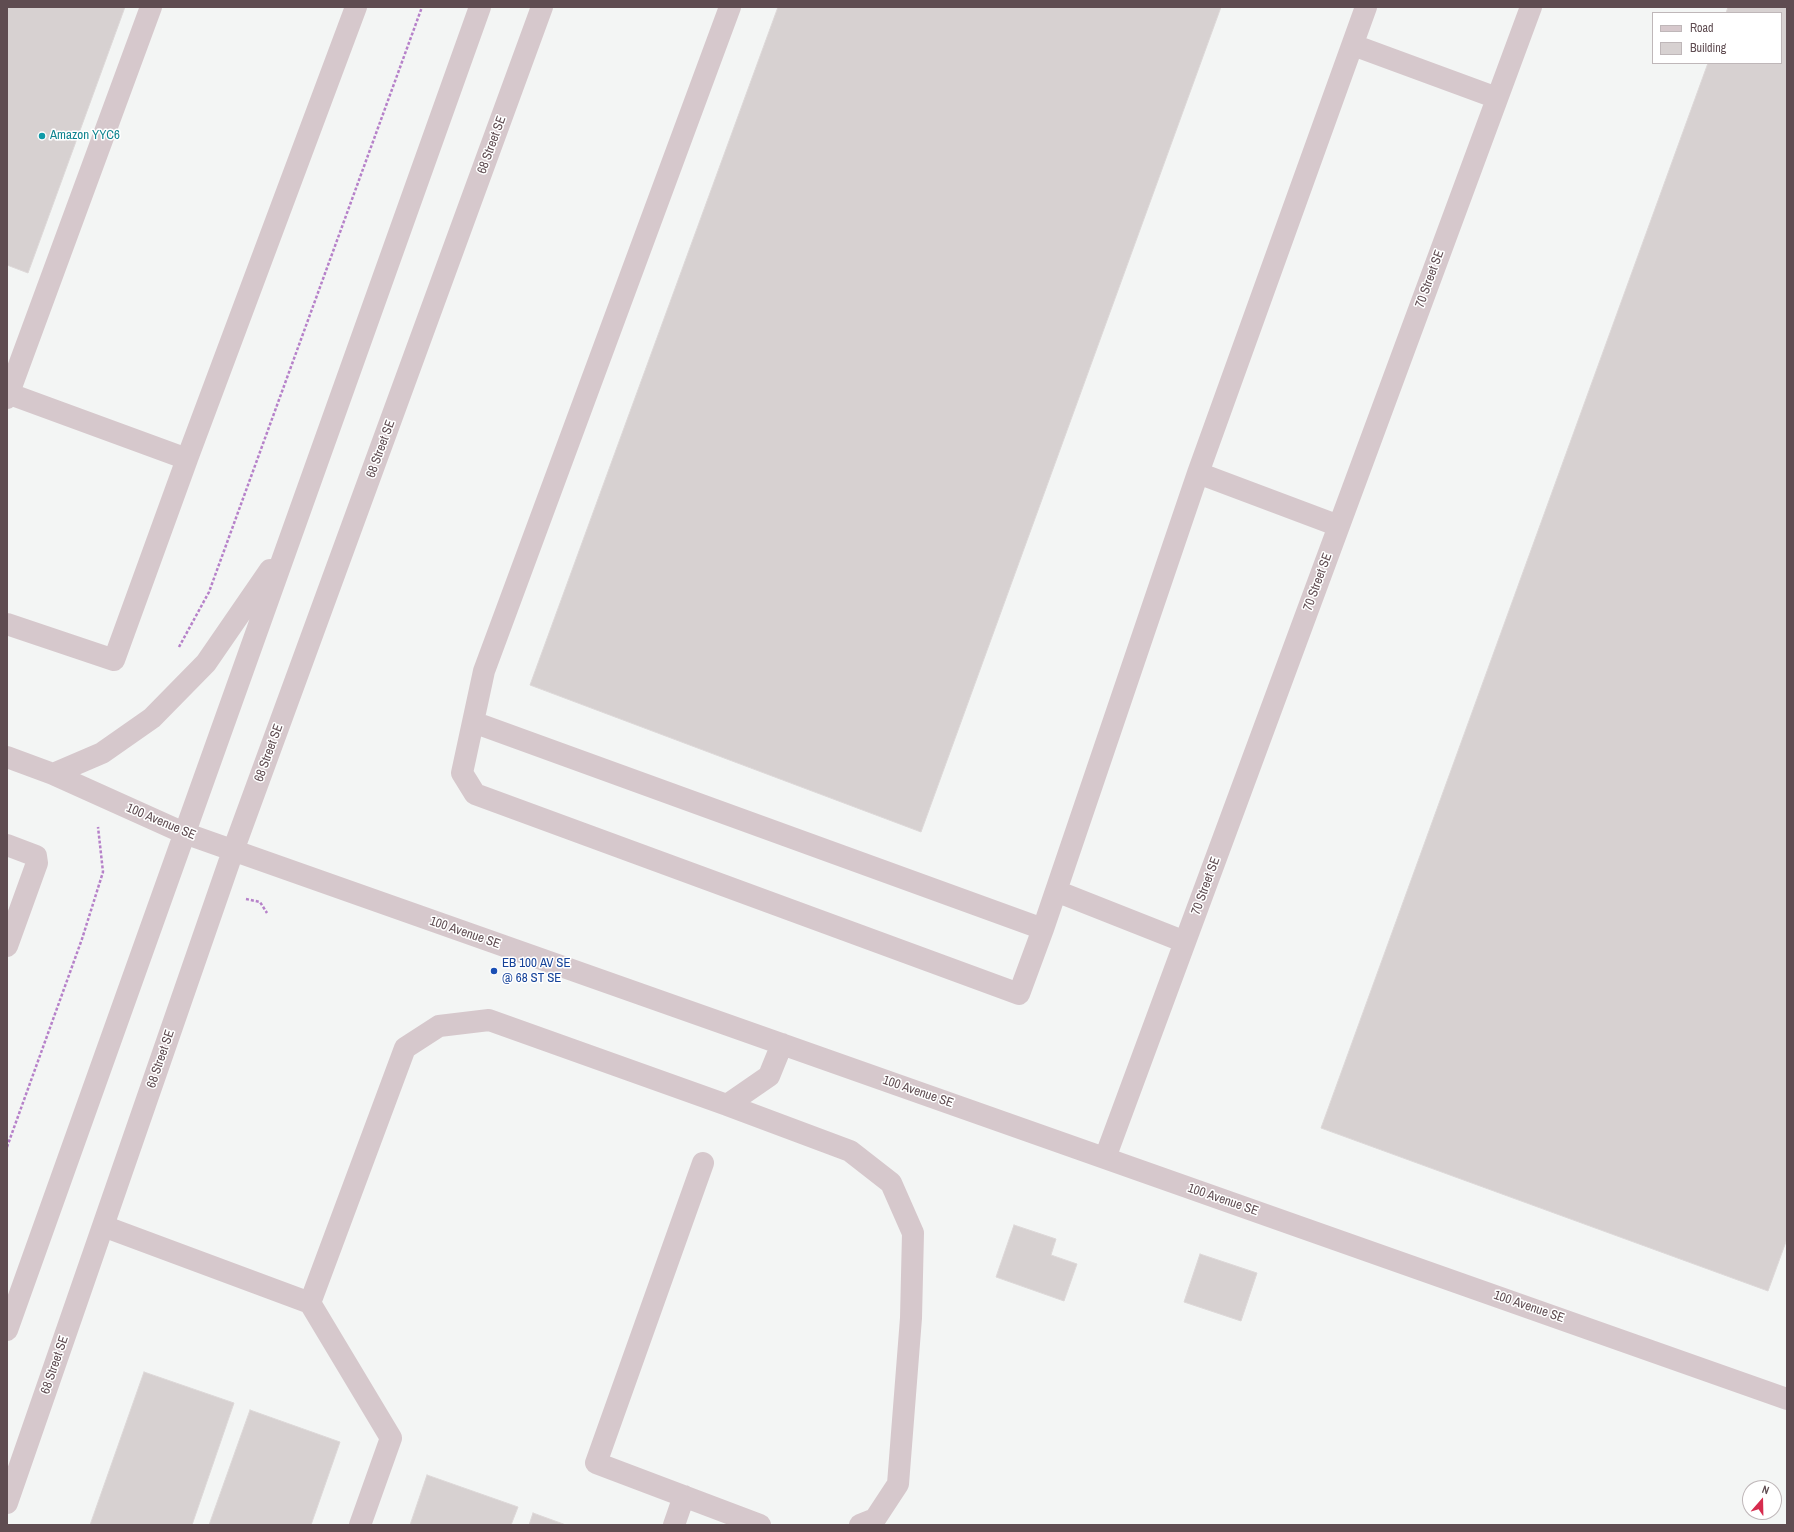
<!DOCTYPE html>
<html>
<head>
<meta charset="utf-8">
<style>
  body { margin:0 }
  #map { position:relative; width:1794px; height:1532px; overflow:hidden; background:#f3f5f4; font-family:"Archivo Narrow",sans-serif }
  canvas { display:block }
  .frame { position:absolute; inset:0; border:8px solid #5f4c51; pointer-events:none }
  .legend { position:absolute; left:1652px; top:12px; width:130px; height:52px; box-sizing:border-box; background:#fff; border:1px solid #bfb7b9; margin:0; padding:5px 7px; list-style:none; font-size:12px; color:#5f4c51 }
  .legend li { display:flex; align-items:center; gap:8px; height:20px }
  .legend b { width:20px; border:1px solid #bfb7b9 }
  .north { position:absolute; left:1742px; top:1480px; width:40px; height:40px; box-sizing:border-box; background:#fff; border:1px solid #bfb7b9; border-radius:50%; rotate:20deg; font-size:11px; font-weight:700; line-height:16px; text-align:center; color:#5f4c51 }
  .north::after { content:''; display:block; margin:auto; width:14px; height:18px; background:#d62c4e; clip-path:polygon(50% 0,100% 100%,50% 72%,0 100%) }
</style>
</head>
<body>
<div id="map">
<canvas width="1794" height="1532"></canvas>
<div class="frame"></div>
<ul class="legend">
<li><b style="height:5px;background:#d6c8cc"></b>Road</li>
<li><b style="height:11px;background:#d7d1d1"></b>Building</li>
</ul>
<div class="north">N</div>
</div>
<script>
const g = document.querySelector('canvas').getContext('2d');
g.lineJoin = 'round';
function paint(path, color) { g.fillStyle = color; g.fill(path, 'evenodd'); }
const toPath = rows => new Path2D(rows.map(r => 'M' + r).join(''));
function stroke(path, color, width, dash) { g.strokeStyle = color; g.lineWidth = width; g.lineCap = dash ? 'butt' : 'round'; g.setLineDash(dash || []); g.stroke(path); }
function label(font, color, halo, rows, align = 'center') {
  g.font = font + ' "Archivo Narrow",sans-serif'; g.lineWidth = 3; g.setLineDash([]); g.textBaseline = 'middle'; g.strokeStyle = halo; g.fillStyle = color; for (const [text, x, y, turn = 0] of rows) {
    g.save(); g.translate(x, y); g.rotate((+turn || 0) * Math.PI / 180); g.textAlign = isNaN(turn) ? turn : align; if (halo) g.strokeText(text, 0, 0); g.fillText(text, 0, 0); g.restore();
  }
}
const building = toPath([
  [7,7,125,7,28,273,7,265,7,7],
  [778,7,1221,7,921,832,530,685,778,7],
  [1728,7,1787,7,1787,1239,1768,1291,1321,1128,1708,63,1781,63,1781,13,1726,13,1728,7],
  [1014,1225,1056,1239,1051,1255,1077,1264,1064,1301,996,1277,1014,1225],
  [1200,1254,1257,1273,1241,1321,1184,1302,1200,1254],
  [144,1372,234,1403,192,1525,90,1525,144,1372],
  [250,1410,340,1442,311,1525,209,1525,250,1410],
  [427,1475,518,1507,511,1525,410,1525,427,1475],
  [533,1513,566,1525,529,1525,533,1513]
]);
const path = toPath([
  [179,647,209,592,422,7],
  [246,899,260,902,267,913],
  [7,1147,82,939,103,872,98,827]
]);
const minor = toPath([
  [730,7,484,671,473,722,1043,929,1198,473,1366,7],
  [1353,45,1497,98],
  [7,393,187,459,114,660,7,624],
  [7,398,151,7],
  [187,459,356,7],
  [1198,473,1339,526],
  [473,722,462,773,475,794,1019,994,1043,929],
  [7,757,53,774,184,833,1787,1399],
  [53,774,102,753,152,718,206,663,270,570],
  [7,845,36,856,37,863,7,946],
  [1056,891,1185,942],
  [727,1105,850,1151,891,1183,913,1233,911,1318,898,1484,875,1519,860,1525],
  [1105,1158,1531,7],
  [703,1163,596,1463,760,1525],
  [103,1226,310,1303,405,1048,439,1026,489,1020,727,1105,769,1076,782,1044],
  [310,1303,391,1438,360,1525],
  [7,1330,480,7],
  [7,1503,233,851,542,7],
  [674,1525,684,1496]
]);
const markers = [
  [42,136,4,"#0f9aa8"],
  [494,971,4,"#1a4fb4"]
];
const cultureNames = [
  ["Amazon YYC6",50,136]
];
const streetNames = [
  ["68 Street SE",492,145,-70],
  ["70 Street SE",1430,279,-70],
  ["68 Street SE",381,449,-70],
  ["70 Street SE",1318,582,-70],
  ["68 Street SE",269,753,-70],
  ["100 Avenue SE",161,822,23],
  ["70 Street SE",1206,886,-70],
  ["100 Avenue SE",465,933,19],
  ["68 Street SE",161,1059,-71],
  ["100 Avenue SE",918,1092,19],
  ["100 Avenue SE",1223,1200,19],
  ["100 Avenue SE",1529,1307,19],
  ["68 Street SE",55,1365,-71]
];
const transitNames = [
  ["EB 100 AV SE",502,964],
  ["@ 68 ST SE",502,979]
];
paint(building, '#d7d1d1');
stroke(building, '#ddd8d8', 1);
stroke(path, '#b681c9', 2.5, [3, 2]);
stroke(minor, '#d6c8cc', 22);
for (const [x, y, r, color] of markers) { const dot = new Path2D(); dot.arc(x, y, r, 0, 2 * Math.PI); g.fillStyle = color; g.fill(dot); stroke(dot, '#fff', 1.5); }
label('13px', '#0d838f', '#fff', cultureNames, 'left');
label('13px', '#5f4c51', '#fff', streetNames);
label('13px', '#164399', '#fff', transitNames, 'left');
</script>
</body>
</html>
